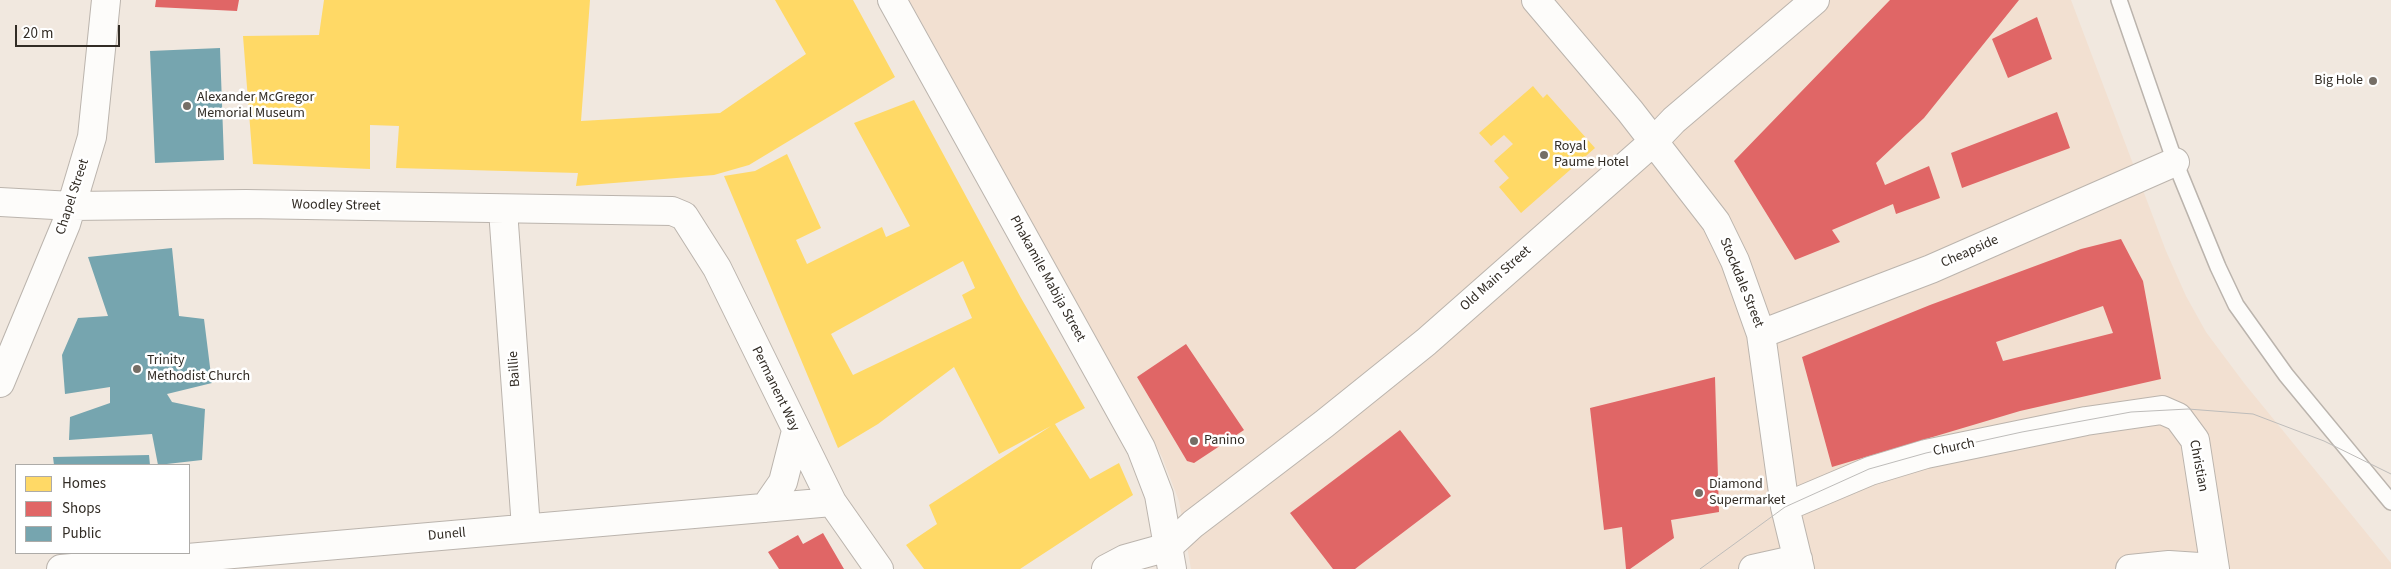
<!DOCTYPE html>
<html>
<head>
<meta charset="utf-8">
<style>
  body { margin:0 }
  #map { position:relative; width:2391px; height:569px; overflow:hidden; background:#f1e8df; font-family:"Source Sans 3",sans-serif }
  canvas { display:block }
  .legend { position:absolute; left:15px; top:464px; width:175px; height:90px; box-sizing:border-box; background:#fff; border:1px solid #adaba8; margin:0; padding:6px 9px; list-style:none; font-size:15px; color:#322c25 }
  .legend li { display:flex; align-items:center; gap:10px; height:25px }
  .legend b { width:25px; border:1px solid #adaba8 }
  .scale { position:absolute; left:15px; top:25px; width:105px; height:22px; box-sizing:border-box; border:2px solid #322c25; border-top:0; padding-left:6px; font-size:15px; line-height:18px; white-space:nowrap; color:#322c25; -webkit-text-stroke:4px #fff; paint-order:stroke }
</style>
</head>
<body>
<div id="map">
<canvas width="2391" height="569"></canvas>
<ul class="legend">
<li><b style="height:14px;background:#ffd966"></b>Homes</li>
<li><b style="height:14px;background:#e06666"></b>Shops</li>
<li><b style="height:14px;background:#76a5af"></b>Public</li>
</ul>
<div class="scale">20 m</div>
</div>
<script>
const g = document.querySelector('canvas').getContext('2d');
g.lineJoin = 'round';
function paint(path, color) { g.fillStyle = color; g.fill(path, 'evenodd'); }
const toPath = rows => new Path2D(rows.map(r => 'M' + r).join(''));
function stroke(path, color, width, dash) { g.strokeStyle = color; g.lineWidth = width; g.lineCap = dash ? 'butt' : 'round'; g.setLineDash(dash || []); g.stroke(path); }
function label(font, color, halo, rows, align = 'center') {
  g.font = font + ' "Source Sans 3",sans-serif'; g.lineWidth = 5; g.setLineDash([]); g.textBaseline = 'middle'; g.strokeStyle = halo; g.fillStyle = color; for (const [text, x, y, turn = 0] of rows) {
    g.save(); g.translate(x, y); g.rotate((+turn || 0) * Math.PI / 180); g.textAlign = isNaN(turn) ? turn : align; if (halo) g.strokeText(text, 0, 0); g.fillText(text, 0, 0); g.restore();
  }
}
const built = toPath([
  [909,0,2071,0,2166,251,2186,296,2206,332,2244,383,2391,563,2391,569,1191,569,1179,501,1162,457]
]);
const homes = toPath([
  [324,0,590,0,581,121,720,113,806,54,775,0,853,0,895,77,749,165,714,175,576,186,578,173,396,168,399,126,370,125,370,169,253,164,243,36,319,35],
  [1533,86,1543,98,1547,94,1595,148,1521,213,1499,187,1509,178,1494,161,1513,144,1504,135,1491,146,1479,133],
  [914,100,1021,298,1085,408,1055,424,1090,479,1119,463,1133,495,1020,569,924,569,906,545,937,524,929,505,1051,426,999,454,954,367,878,424,838,448,724,176,755,171,787,154,821,228,796,240,807,264,882,227,886,237,910,226,854,123],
  [963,261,975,288,962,295,972,318,853,375,831,334]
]);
const shops = toPath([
  [156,0,239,0,237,11,155,7],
  [1890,0,2019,0,1924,118,1876,163,1885,185,1929,166,1940,198,1896,214,1893,204,1832,230,1840,242,1795,260,1734,161],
  [2037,17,2052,59,2008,78,1992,39],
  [2057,112,2070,148,1962,188,1951,153],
  [2121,239,2143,281,2161,379,2020,411,1832,467,1802,357,1930,305,2081,249],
  [2103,306,2113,333,2003,361,1996,342],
  [1186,344,1244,430,1194,463,1187,461,1137,377],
  [1715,377,1719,512,1671,520,1674,538,1630,569,1626,569,1622,527,1604,530,1590,408],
  [1400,430,1451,496,1355,569,1333,569,1290,513],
  [823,533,844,569,779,569,768,552,798,535,803,544]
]);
const public = toPath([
  [220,48,224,160,155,163,150,51],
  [172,248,179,316,204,319,212,383,167,394,172,402,205,409,202,460,158,465,152,434,69,440,70,417,110,403,110,387,65,394,62,355,78,318,108,316,88,257],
  [149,455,150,465,54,465,53,457]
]);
const service = toPath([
  [2119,0,2175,162,2218,267,2236,305,2286,375,2391,502]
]);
const minor = toPath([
  [1536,0,1630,111,1716,222,1735,261,1761,334,1785,507,1800,569],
  [0,202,72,206,246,204,672,211,684,216,717,268,832,502,879,569],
  [503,210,526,528],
  [1761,334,1931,269,2175,162],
  [0,383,66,224,92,137,106,0],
  [1785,507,1870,471,1926,454,2086,421,2162,410,2178,417,2195,440,2215,569],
  [765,508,783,482,796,431],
  [1168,547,1193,524,1324,424,1426,342,1653,142,1674,120,1815,0],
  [61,569,832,502],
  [1753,569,1798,559],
  [2130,569,2169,565,2214,568]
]);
const tertiary = toPath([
  [892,0,1141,448,1159,495,1172,569],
  [1106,569,1125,559,1168,547]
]);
const tram = toPath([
  [1700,569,1785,507,1869,469,1926,453,2022,432,2131,412,2188,409,2253,414,2324,441,2391,474]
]);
const markers = [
  [2373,81,5,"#756e66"],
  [187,106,5,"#756e66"],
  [1544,155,5,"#756e66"],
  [137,369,5,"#756e66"],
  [1194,441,5,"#756e66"],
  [1699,493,5,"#756e66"]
];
const poiNames = [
  ["Big Hole",2363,81,"right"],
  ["Alexander McGregor",197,98],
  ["Memorial Museum",197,114],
  ["Royal",1554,147],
  ["Paume Hotel",1554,163],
  ["Trinity",147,361],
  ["Methodist Church",147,377],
  ["Panino",1204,441],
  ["Diamond",1709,485],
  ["Supermarket",1709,501]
];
const streetNames = [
  ["Chapel Street",73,197,-72],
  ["Woodley Street",336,206,1],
  ["Cheapside",1970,252,-24],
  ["Phakamile Mabija Street",1047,279,61],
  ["Old Main Street",1496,279,-42],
  ["Stockdale Street",1741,283,68],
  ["Baillie",515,369,-94],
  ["Permanent Way",775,389,64],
  ["Church",1954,448,-12],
  ["Christian",2198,466,79],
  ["Dunell",447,535,-5]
];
paint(built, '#f2e0d1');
paint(homes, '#ffd966');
paint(shops, '#e06666');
paint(public, '#76a5af');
stroke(service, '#bbb4ad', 18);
stroke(minor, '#bbb4ad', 30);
stroke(tertiary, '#bbb4ad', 30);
stroke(service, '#fdfcfa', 15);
stroke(minor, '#fdfcfa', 28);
stroke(tertiary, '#fdfcfa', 28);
stroke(tram, '#bebcba', 1);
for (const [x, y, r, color] of markers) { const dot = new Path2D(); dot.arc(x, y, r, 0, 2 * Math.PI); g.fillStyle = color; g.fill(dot); stroke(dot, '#fff', 2); }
label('14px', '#322c25', '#fff', poiNames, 'left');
label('14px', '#322c25', '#fff', streetNames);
</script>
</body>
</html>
